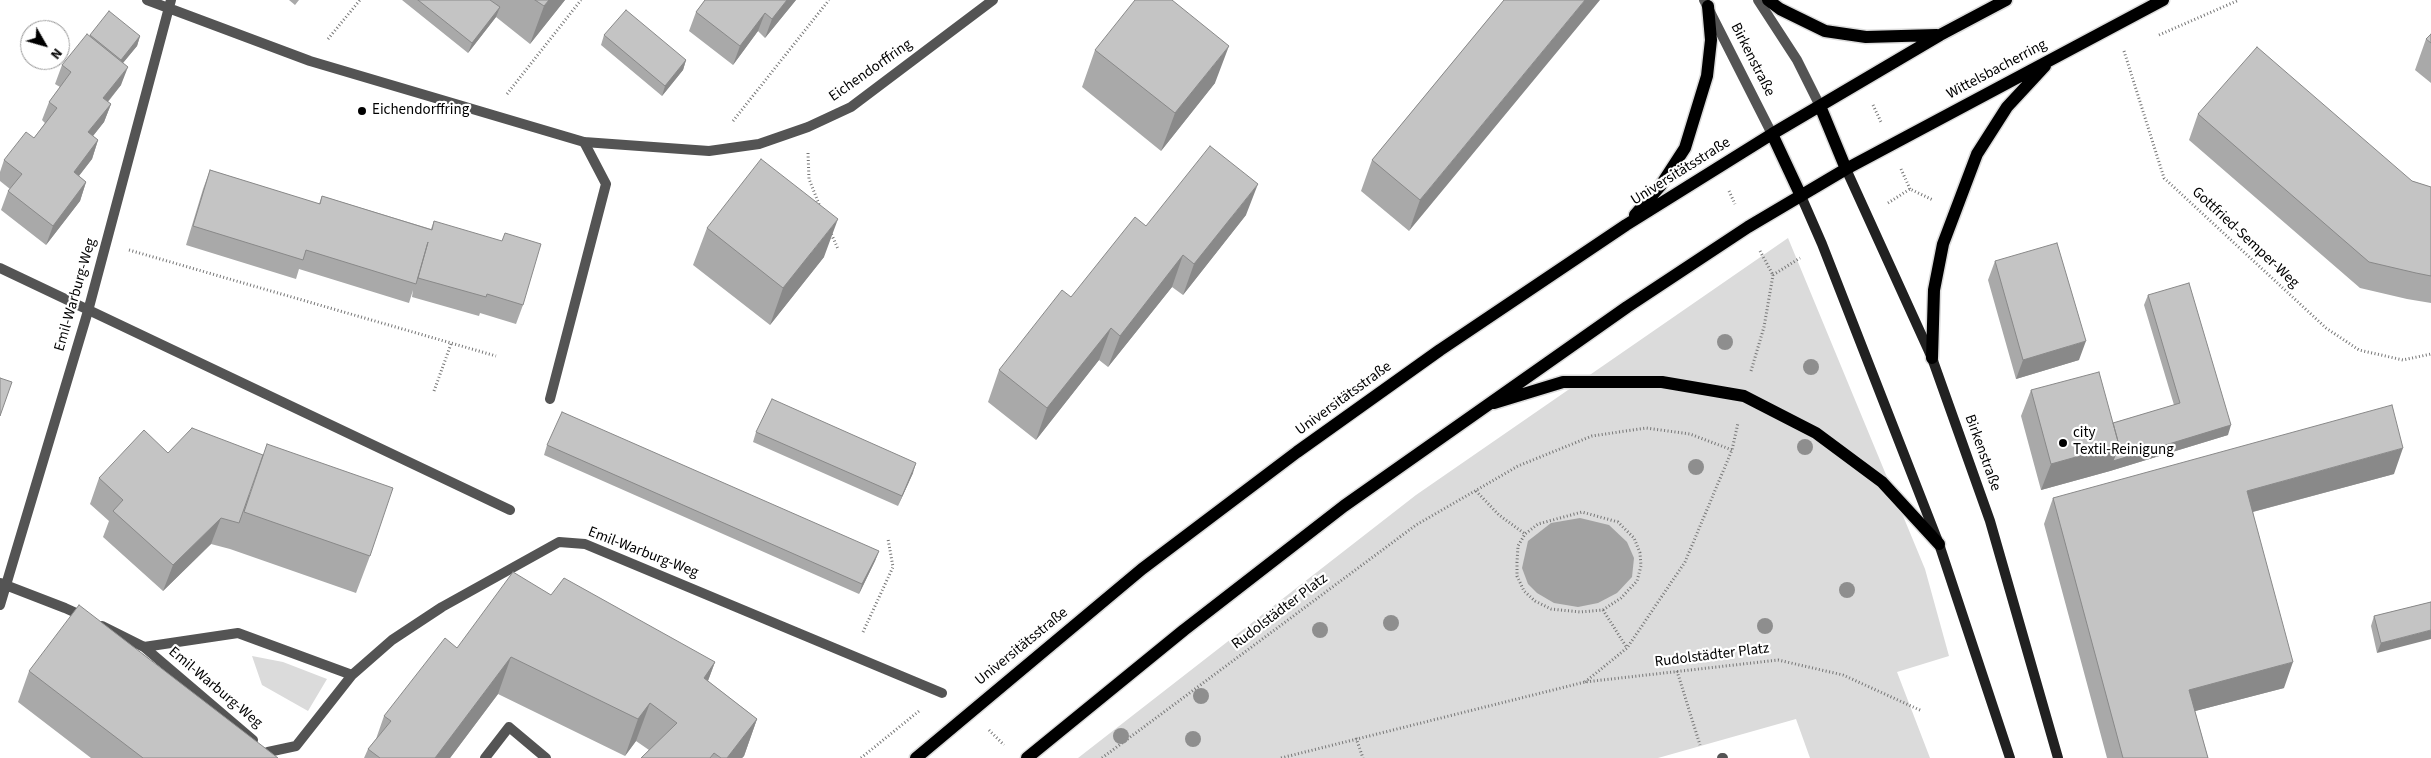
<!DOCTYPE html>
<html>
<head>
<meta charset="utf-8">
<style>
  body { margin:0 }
  #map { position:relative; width:2431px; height:758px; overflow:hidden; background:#fff; font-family:"Source Sans 3",sans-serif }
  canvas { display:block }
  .north { position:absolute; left:20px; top:20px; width:50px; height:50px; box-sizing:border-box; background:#fff; border:1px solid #999; border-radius:50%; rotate:128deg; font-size:14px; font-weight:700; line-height:20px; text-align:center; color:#000 }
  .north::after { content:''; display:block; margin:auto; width:18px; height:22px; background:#000; clip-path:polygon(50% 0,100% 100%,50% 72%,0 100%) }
</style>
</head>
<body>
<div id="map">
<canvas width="2431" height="758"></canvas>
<div class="north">N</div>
</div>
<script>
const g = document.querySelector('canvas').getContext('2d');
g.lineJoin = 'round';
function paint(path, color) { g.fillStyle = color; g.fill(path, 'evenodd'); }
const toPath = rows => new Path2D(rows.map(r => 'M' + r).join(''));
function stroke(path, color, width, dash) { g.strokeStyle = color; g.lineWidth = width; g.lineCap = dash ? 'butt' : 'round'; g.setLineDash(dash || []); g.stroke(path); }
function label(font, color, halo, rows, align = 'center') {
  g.font = font + ' "Source Sans 3",sans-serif'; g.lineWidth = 4.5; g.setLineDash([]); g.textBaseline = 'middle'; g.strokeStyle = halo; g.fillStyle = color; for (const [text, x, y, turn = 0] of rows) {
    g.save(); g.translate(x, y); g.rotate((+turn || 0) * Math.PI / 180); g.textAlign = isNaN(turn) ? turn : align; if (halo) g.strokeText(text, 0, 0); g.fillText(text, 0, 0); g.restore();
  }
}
const green = toPath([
  [1788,238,1925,569,1949,656,1897,672,1930,758,1810,758,1796,719,1658,758,1078,758,1416,495],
  [252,656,283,662,327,679,308,711,262,685]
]);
const water = toPath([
  [1580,518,1609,525,1627,542,1634,558,1632,577,1617,593,1598,603,1578,607,1554,603,1537,593,1528,584,1522,568,1528,541,1551,523]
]);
const path = toPath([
  [2159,35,2239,0],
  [328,39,360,0],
  [2124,51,2164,178,2326,328,2359,350,2403,360,2431,354],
  [507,94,581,0],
  [1873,105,1881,122],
  [733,121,829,0],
  [808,153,809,179,820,207],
  [1901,169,1910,189],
  [1729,191,1735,204],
  [1888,203,1910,189,1933,200],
  [830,231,838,249],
  [129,250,496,356],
  [1760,251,1773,275],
  [1773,275,1800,258],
  [1751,371,1764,327,1773,275],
  [434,391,451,344],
  [1476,491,1499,515,1525,534],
  [1603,610,1621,598,1637,581,1641,566,1640,553,1634,538,1618,522,1582,512,1538,524,1525,534,1518,546,1517,562,1517,576,1524,591,1535,601,1551,609,1580,612,1603,610,1627,648],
  [863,632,893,567,888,539],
  [1677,671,1700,745],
  [1585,682,1627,648,1685,562,1732,450,1738,423],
  [989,730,1004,745],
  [1356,738,1363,758],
  [861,758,919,711],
  [1102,758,1416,525,1518,466,1592,436,1646,428,1690,434,1732,450],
  [1281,758,1585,682,1778,660,1843,675,1922,711]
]);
const lane = toPath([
  [0,268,510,510],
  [550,399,606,184,584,142]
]);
const street = toPath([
  [147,0,310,61,584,142,709,151,759,144,808,127,851,107,993,0],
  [1704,0,1772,134],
  [1758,0,1797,60,1820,106],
  [0,583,65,608,85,617],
  [0,605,88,311,171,0],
  [102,626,144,647,238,633,352,675,392,640,442,607,559,542,585,544,942,693],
  [144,647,253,740],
  [268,752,296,746,352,675],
  [485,758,509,727,546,758],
  [1722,758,1723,758]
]);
const secondary = toPath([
  [1846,169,1932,358,1990,521,2058,758],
  [1801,196,1822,244,1939,544,2010,758]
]);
const primary = toPath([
  [1768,0,1780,9,1825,31,1866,37,1937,35],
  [1820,106,1846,169],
  [1772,134,1801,196],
  [1635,215,1661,185,1685,148,1707,76,1711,40,1708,6],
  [1932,358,1934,290,1943,244,1977,154,2007,107,2045,66],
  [1494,403,1563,382,1662,382,1744,396,1816,433,1882,482,1939,544],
  [916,758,1142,569,1297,452,1440,350,1626,225,1772,134,1940,35,2006,0],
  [1027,758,1184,630,1344,506,1627,307,1748,227,1846,169,2163,0]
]);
const trees = [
  [1725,342],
  [1811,367],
  [1805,447],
  [1696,467],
  [1847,590],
  [1391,623],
  [1765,626],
  [1320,630],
  [1201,696],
  [1121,736],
  [1193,739]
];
const wall = toPath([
  [289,0,299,0,295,5],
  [402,0,565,0,530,44,496,17,468,53],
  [705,0,796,0,765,38,758,31,733,65,689,31,696,12],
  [1504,0,1409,231,1361,191,1372,160],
  [2431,34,2431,83,2415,70,2426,39],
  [90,35,140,36,137,46,123,63,121,85,108,102,111,104,104,122,93,136,98,140,92,159,79,176,86,182,80,201,46,245,1,210,8,191,10,189,0,181,0,172,4,160,34,138,45,123,42,120,49,102,60,87,55,84,62,65],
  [604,35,686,60,683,70,662,96,601,45],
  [1095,50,1215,83,1161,151,1082,87],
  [2198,114,2431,187,2431,303,2407,299,2360,288,2189,140],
  [210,170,319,204,322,196,431,229,434,221,523,305,516,324,480,313,479,316,412,297,413,290,409,303,299,269,296,279,186,245,203,189],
  [1246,215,1183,295,1172,287,1108,367,1099,360,1036,440,988,402,999,370,1071,297,1146,226],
  [707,228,824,257,770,325,693,265],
  [1995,261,2079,360,2016,379,1988,280],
  [2148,295,2228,435,2110,471,2041,490,2021,416,2031,390,2113,423,2174,405,2144,305],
  [756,432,913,473,898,506,753,442],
  [547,445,879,551,875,561,859,594,544,455],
  [168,453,370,556,356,593,230,549,211,544,163,591,103,537,109,521,90,504,99,478],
  [2394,474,2253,512,2284,688,2195,711,2208,758,2107,758,2044,524,2053,498],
  [551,595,715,662,708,681,757,719,744,756,742,758,641,758,649,750,636,741,625,756,498,694,450,758,364,758,368,749,376,739,384,716,457,648],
  [2431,602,2377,653,2371,626,2374,616],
  [29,671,278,758,91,758,18,702]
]);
const shadedWall = toPath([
  [549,0,565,0,530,44,544,6],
  [787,0,796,0,765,38,772,19],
  [1585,0,1600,0,1409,231,1420,200],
  [500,7,496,17,468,53,472,43],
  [765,13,758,31,733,65,740,46],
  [140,36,137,46,117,70,121,60],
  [1229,46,1215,83,1161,151,1175,113],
  [686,60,683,70,662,96,665,86],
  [128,67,121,85,96,116,103,98],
  [111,104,104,122,81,151,88,132],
  [98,140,92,159,67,191,74,172],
  [86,182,80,201,46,245,53,226],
  [1258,184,1246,215,1183,295,1194,264],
  [838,219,824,257,770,325,783,288],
  [1183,255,1172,287,1108,367,1120,336],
  [1111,328,1099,360,1036,440,1047,408],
  [2086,341,2079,360,2016,379,2023,360],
  [2231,425,2228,435,2110,471,2041,490,2051,464,2119,445],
  [2403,448,2394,474,2237,516,2247,491],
  [916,463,913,473,898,506,902,496],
  [221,518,211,544,163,591,173,565],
  [879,551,875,561,859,594,862,584],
  [2431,630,2431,639,2377,653,2381,643],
  [511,657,498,694,450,758,435,758],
  [715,662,701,699,704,678],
  [2293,662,2284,688,2180,715,2189,690],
  [650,703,636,741,625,756,638,719],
  [757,719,744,756,742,758,727,758]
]);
const building = toPath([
  [418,0,490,0,500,7,472,43,418,0],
  [535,0,549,0,544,6,535,0],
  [705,0,787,0,772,19,765,13,740,46,696,12,705,0],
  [1135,0,1172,0,1229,46,1175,113,1095,50,1135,0],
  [1504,0,1585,0,1420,200,1372,160,1504,0],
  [626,10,686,60,665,86,604,35,626,10],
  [109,11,140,36,121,60,90,35,109,11],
  [87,34,128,67,103,98,111,104,88,132,98,140,74,172,86,182,53,226,8,191,22,174,4,160,26,132,34,138,57,108,49,102,71,72,62,65,87,34],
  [2431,34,2431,43,2426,39,2431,34],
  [2257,47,2412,181,2431,187,2431,276,2416,273,2369,262,2198,114,2257,47],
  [1210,146,1258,184,1194,264,1183,255,1120,336,1111,328,1047,408,999,370,1062,290,1071,297,1135,217,1146,226,1210,146],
  [761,159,838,219,783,288,707,228,761,159],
  [210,170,320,204,322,196,432,230,434,221,502,241,505,233,541,244,523,305,487,294,486,297,418,278,428,242,416,284,306,250,303,260,193,226,210,170],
  [2057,243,2086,341,2023,360,1995,261,2057,243],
  [2189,283,2231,425,2113,461,2119,445,2113,423,2180,403,2148,295,2189,283],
  [2099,372,2119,445,2051,464,2031,390,2099,372],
  [0,378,12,382,0,416,0,378],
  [772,399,916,463,902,496,756,432,772,399],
  [2392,405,2403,448,2247,491,2293,662,2189,690,2208,758,2123,758,2053,498,2392,405],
  [562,412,879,551,862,584,547,445,562,412],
  [192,428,263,455,239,523,221,518,173,565,113,511,123,500,99,478,144,430,168,453,192,428],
  [267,444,393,488,370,556,244,512,267,444],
  [513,572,551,595,564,578,715,662,704,678,757,719,727,758,721,758,714,753,710,758,641,758,677,723,650,703,638,719,511,657,435,758,380,758,368,749,391,721,384,716,445,638,457,648,513,572],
  [2431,602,2431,630,2381,643,2374,616,2431,602],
  [79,605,278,758,143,758,29,671,79,605]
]);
const markers = [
  [362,111,5,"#000"],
  [2063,443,5,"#000"]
];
const streetNames = [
  ["Birkenstraße",1752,60,63],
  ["Wittelsbacherring",1997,70,-28],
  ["Eichendorffring",871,71,-35],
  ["Universitätsstraße",1681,172,-32],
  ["Gottfried-Semper-Weg",2245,238,43],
  ["Emil-Warburg-Weg",76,295,-74],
  ["Universitätsstraße",1344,399,-36],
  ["Birkenstraße",1982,453,70],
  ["Emil-Warburg-Weg",643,553,21],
  ["Rudolstädter Platz",1280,612,-37],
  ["Universitätsstraße",1022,647,-39],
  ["Rudolstädter Platz",1712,656,-7],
  ["Emil-Warburg-Weg",215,688,40]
];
const poiNames = [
  ["Eichendorffring",372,111],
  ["city",2073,434],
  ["Textil-Reinigung",2073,451]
];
paint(green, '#dbdbdb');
paint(water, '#a2a2a2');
stroke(primary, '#dbdbdb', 15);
stroke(path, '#767676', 3, [1, 2.5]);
stroke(lane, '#545454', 10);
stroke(street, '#545454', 10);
stroke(secondary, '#212121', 10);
stroke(primary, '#000', 12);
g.fillStyle = '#8e8e8e';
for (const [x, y] of trees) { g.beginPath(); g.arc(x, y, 8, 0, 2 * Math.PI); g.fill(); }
paint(wall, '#a9a9a9');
paint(shadedWall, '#898989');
paint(building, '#c4c4c4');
stroke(building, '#898989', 1);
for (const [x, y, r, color] of markers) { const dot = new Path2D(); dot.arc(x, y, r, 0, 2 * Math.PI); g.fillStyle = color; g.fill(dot); stroke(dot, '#fff', 2); }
label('15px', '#000', '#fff', streetNames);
label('15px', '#000', '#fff', poiNames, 'left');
</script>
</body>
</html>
